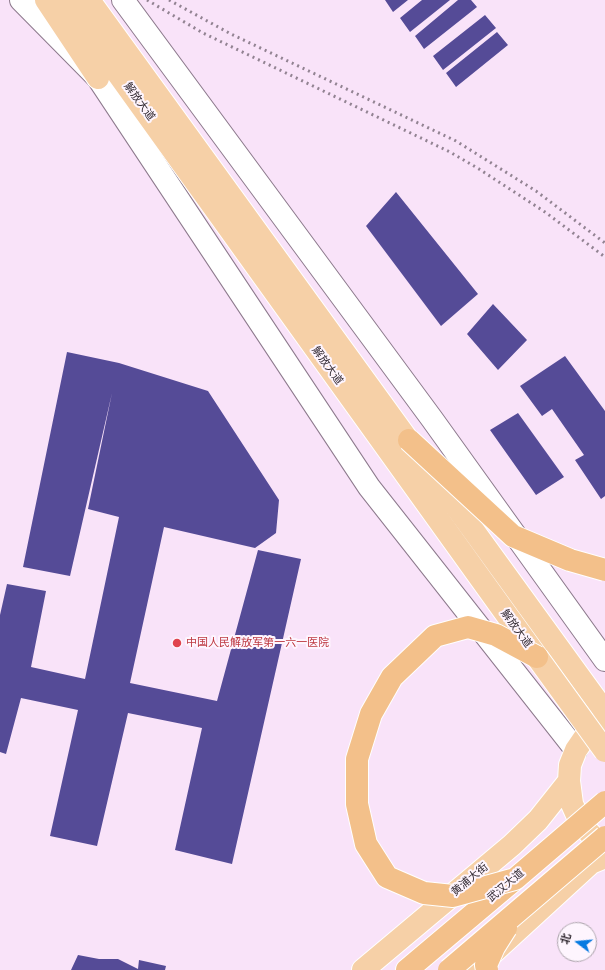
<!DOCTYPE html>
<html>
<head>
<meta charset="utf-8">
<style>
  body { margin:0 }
  #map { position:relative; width:605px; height:970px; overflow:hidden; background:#f9e3f9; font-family:"Roboto Condensed","Noto Sans SC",sans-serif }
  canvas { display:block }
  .north { position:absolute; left:557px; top:922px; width:40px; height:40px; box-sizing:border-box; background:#fef5fe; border:1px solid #aca4ac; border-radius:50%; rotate:286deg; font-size:11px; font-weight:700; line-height:16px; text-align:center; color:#322a32 }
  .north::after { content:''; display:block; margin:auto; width:14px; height:18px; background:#067ae1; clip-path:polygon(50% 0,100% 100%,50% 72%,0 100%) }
</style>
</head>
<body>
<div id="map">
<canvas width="605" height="970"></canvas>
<div class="north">北</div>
</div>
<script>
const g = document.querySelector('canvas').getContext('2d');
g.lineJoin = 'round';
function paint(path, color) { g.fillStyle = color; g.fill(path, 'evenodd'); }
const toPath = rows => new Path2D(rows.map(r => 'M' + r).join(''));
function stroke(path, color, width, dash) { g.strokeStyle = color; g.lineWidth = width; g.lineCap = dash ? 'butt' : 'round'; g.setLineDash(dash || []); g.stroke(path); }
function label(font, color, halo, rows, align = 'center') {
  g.font = font + ' "Roboto Condensed","Noto Sans SC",sans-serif'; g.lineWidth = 4; g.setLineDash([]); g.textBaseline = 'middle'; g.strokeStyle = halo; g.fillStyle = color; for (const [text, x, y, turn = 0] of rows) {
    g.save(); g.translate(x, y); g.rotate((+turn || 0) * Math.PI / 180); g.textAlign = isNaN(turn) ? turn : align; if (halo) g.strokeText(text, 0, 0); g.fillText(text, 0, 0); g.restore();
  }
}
const building = toPath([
  [385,0,408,0,393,12],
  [422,0,450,0,410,32,400,18],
  [458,0,471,0,477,7,424,49,415,36],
  [485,15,496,28,443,70,433,56],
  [497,32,508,45,456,87,446,73],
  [396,192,478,294,441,326,366,226],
  [493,304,527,340,498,370,467,334],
  [67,352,119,363,208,391,279,500,276,533,255,548,164,527,130,683,217,701,258,550,301,559,232,864,175,850,202,728,128,713,97,846,50,836,78,710,21,698,6,754,0,752,0,615,7,584,46,591,31,667,85,679,119,517,88,509,112,393,70,576,23,567],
  [565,356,605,411,605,496,601,499,575,460,584,455,552,409,542,416,520,386],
  [518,413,564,477,536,495,490,430],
  [78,955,99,959,118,959,138,969,139,960,166,966,165,970,71,970]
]);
const secondary = toPath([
  [21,0,98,78,369,487,576,750],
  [123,0,432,419,605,660]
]);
const primary = toPath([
  [46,0,98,78],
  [65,0,537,657],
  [89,0,605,712],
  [604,720,587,734,576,750,570,765,569,781,572,804,581,824,597,841,605,845],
  [363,970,512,845,538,820,569,781],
  [474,970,591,863,605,857]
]);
const trunk = toPath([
  [407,970,515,879]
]);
const rail = toPath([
  [147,0,203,33,450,152,479,169,545,212,605,257],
  [169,0,231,34,456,141,536,191,605,243]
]);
const primaryBridge = toPath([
  [537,657,605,751]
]);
const trunkBridge = toPath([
  [409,440,513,536,570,560,605,570],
  [537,657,496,635,468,627,435,636,392,677,371,714,357,759,357,804,366,844,387,877,424,893,453,896,515,879,605,802],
  [449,970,605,837],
  [487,970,486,965,494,947,506,928]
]);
const markers = [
  [177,643,5,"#e0444e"]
];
const streetNames = [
  ["解放大道",139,102,54],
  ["解放大道",327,366,54],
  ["解放大道",516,629,54],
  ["黄浦大街",470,880,-40],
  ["武汉大道",506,886,-40]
];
const healthNames = [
  ["中国人民解放军第一六一医院",186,643]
];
paint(building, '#554b97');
stroke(secondary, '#8d7a8d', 24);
stroke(primary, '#fff', 24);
stroke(trunk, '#fff', 24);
stroke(secondary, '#fff', 22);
stroke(primary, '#f6d0a7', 22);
stroke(trunk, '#f3c08a', 22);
stroke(rail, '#928392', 3, [2, 4]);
stroke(primaryBridge, '#fff', 24, []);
stroke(trunkBridge, '#fff', 24, []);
stroke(primaryBridge, '#f6d0a7', 22);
stroke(trunkBridge, '#f3c08a', 22);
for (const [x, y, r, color] of markers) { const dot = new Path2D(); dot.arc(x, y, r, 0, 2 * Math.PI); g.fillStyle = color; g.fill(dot); stroke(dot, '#fef5fe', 1.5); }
label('11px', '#322a32', '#fef5fe', streetNames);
label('11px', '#be3a42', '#fef5fe', healthNames, 'left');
</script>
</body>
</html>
